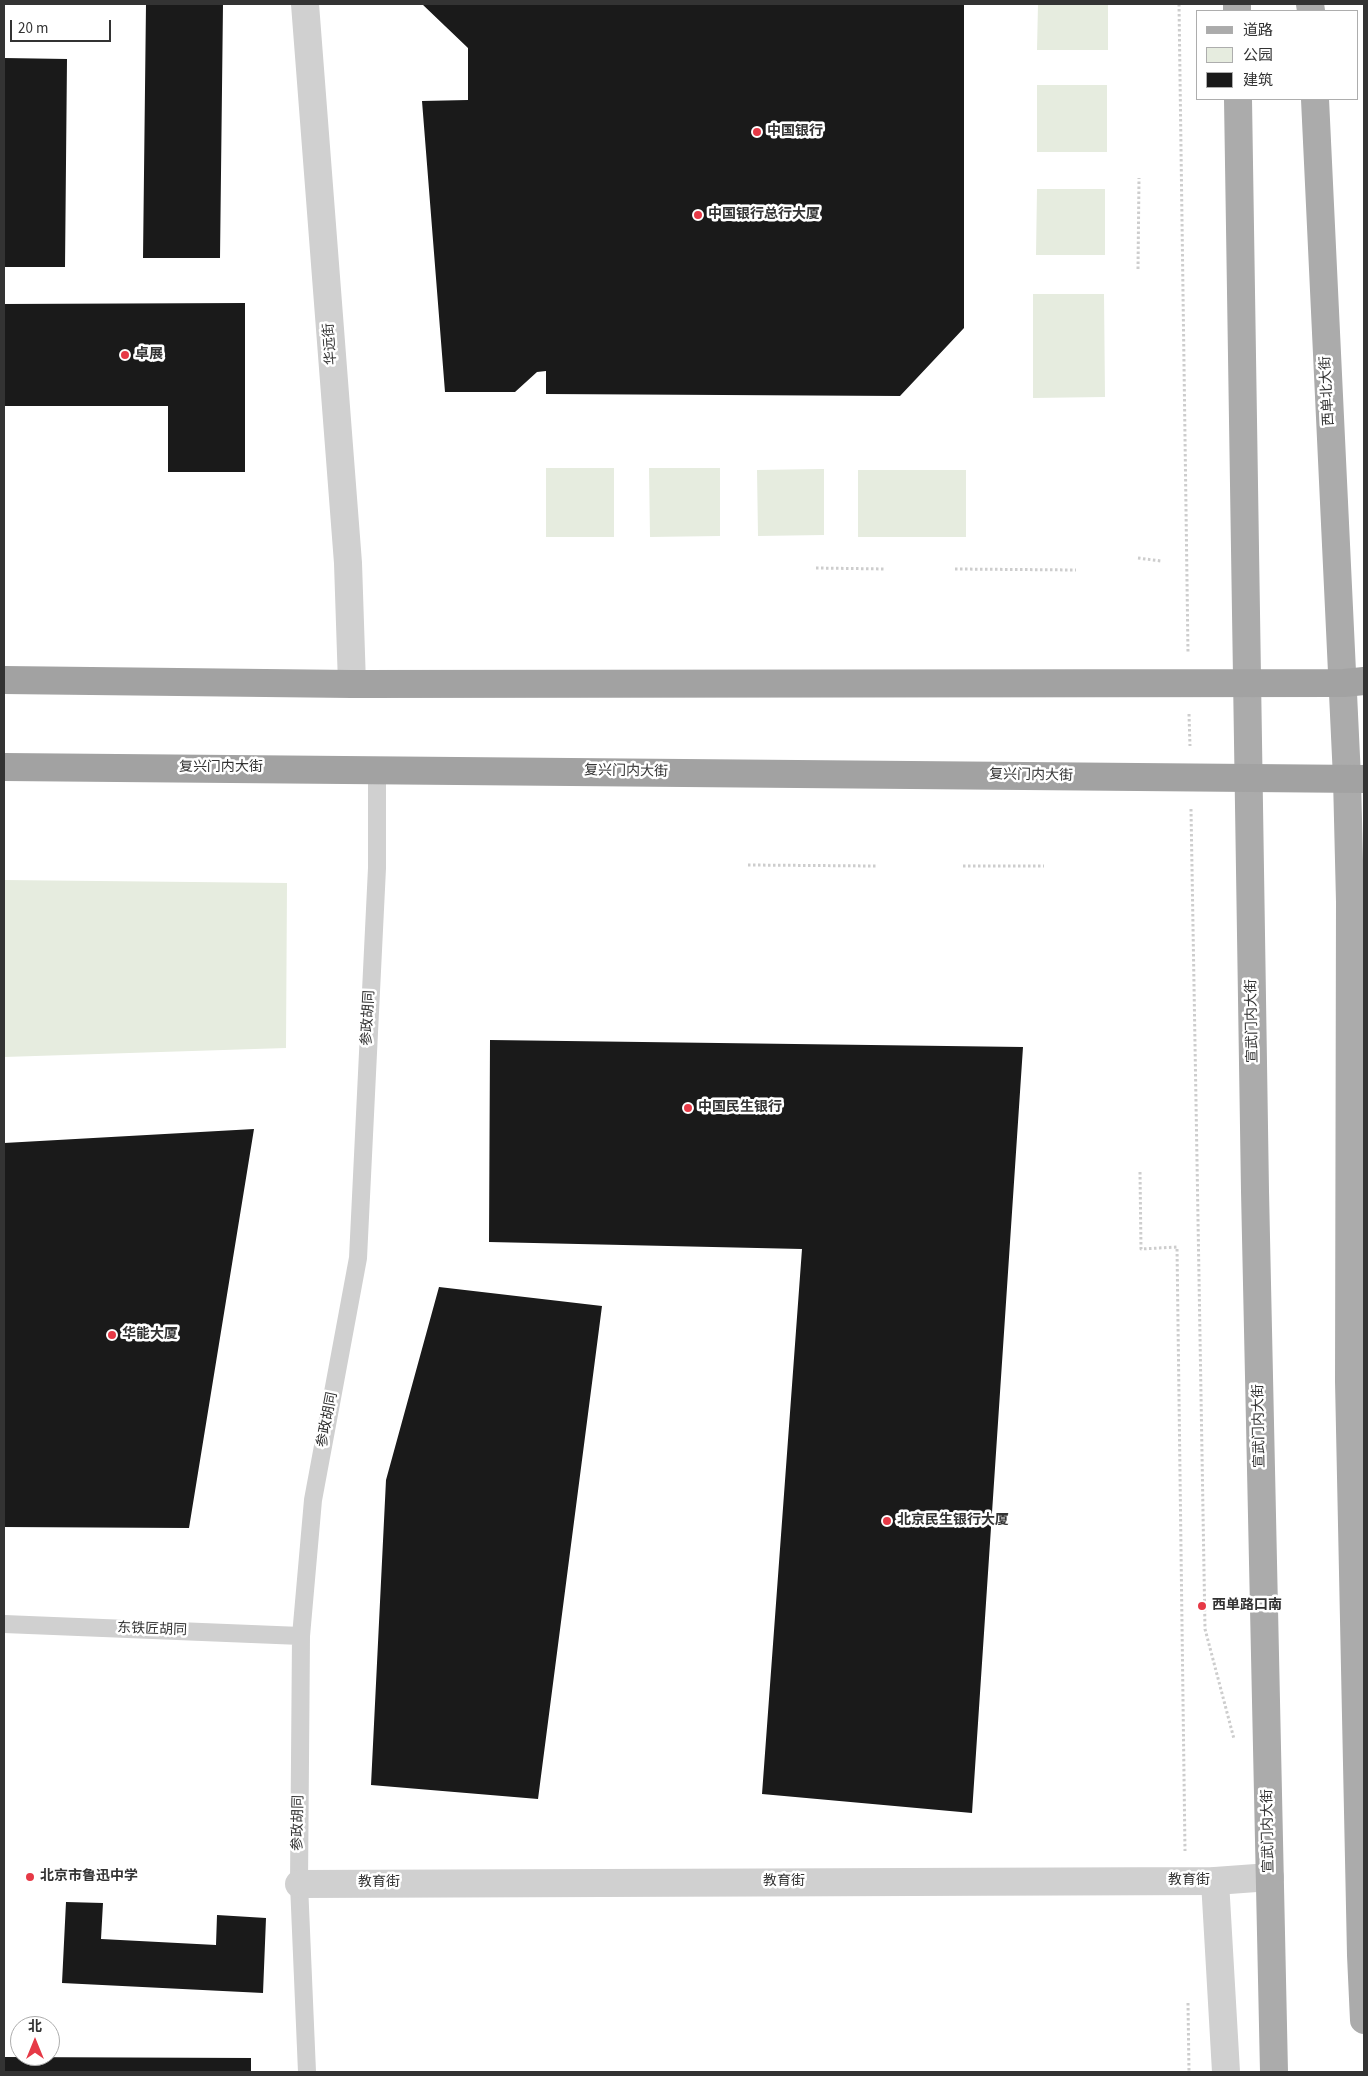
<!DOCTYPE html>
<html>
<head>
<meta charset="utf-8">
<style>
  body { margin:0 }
  #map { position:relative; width:1368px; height:2076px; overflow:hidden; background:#fff; font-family:"Source Sans 3","Noto Sans SC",sans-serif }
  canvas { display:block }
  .frame { position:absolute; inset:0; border:5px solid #333; pointer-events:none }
  .legend { position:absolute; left:1196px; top:10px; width:162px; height:90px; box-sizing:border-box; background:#fff; border:1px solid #adadad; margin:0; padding:6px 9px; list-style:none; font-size:15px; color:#333 }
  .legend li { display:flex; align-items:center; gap:10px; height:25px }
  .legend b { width:25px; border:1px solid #adadad }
  .north { position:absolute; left:10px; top:2016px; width:50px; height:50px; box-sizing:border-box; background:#fff; border:1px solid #adadad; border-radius:50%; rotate:0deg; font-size:14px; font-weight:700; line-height:20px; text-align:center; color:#333 }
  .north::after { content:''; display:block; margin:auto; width:18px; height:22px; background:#e63946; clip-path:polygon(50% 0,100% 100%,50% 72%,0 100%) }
  .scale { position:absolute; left:10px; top:20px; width:101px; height:22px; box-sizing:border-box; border:2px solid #333; border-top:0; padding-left:6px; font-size:15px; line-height:18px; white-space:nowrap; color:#333; -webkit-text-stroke:4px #fff; paint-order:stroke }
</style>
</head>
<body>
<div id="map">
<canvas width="1368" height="2076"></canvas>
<div class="frame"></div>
<ul class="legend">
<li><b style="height:6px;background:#ababab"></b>道路</li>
<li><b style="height:14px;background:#e6ecdf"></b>公园</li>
<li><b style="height:14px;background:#1a1a1a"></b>建筑</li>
</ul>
<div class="north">北</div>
<div class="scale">20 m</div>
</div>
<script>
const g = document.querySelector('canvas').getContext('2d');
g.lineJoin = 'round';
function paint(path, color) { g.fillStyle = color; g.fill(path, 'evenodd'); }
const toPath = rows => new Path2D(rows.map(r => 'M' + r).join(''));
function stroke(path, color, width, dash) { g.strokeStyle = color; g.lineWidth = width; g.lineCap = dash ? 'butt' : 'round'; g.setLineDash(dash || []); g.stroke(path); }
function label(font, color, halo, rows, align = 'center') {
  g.font = font + ' "Source Sans 3","Noto Sans SC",sans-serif'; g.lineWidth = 5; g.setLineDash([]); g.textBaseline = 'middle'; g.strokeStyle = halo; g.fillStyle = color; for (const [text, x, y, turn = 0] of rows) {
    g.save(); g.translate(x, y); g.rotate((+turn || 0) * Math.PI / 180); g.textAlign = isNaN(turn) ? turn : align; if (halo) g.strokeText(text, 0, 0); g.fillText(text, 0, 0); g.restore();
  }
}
const green = toPath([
  [1038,4,1108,4,1108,50,1037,50],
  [1037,85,1107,85,1107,152,1037,152],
  [1037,189,1105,189,1105,255,1036,255],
  [1033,294,1104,294,1105,397,1033,398],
  [546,468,614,468,614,537,546,537],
  [649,468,720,468,720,536,650,537],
  [824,469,824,535,758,536,757,470],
  [858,470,966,470,966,537,858,537],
  [4,880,287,883,286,1048,4,1057]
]);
const building = toPath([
  [146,4,223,4,220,258,143,258],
  [422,4,964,4,964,328,900,396,546,394,546,371,537,372,515,392,445,392,422,101,468,100,468,48],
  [4,58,67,59,65,267,4,267],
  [245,303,245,472,168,472,168,406,4,406,4,304],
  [490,1040,1023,1047,972,1813,762,1794,802,1249,489,1242],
  [254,1129,189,1528,4,1527,4,1143],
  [439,1287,602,1306,538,1799,371,1785,386,1480],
  [66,1902,103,1903,101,1939,216,1945,217,1915,266,1918,263,1993,62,1983],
  [4,2057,251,2058,251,2072,4,2072]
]);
const path = toPath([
  [1179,4,1188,653],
  [1138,269,1139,178],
  [1138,558,1161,561],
  [816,568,885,569],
  [955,569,1076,570],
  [1189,714,1190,746],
  [1191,809,1205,1629,1234,1739],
  [748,865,876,866],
  [963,866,1044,866],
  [1140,1172,1141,1249,1177,1247,1185,1851],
  [1188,2003,1189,2072]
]);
const service = toPath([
  [4,1624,301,1636],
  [307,2072,299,1884,301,1636,313,1500,358,1258,377,868,377,769]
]);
const minor = toPath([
  [299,1884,1215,1881,1270,1877]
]);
const tertiary = toPath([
  [305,4,348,563,352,684],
  [1215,1881,1226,2072]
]);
const primary = toPath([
  [1237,4,1237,11],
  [1310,4,1311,11],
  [1238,99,1255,1191,1274,2072],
  [1315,99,1347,778,1350,902,1349,1381,1361,1955,1364,2020]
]);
const trunk = toPath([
  [4,680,352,684,1344,683,1364,681],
  [4,767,1364,779]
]);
const markers = [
  [757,132,5,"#e63946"],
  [698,215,5,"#e63946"],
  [125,355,5,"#e63946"],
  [688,1108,5,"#e63946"],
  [112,1335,5,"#e63946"],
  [887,1521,5,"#e63946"],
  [1202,1606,5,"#e63946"],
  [30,1877,5,"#e63946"]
];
const poiNames = [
  ["中国银行",767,132],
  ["中国银行总行大厦",708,215],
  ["卓展",135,355],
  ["中国民生银行",698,1108],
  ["华能大厦",122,1335],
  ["北京民生银行大厦",897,1521],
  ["西单路口南",1212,1606],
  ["北京市鲁迅中学",40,1877]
];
const streetNames = [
  ["华远街",331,344,-94],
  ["西单北大街",1328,391,-93],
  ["复兴门内大街",221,768],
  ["复兴门内大街",626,772,1],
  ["复兴门内大街",1031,776,1],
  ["参政胡同",369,1018,-87],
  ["宣武门内大街",1253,1021,-91],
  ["参政胡同",328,1420,-79],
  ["宣武门内大街",1260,1426,-91],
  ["东铁匠胡同",152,1630,2],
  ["参政胡同",299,1823,-89],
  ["宣武门内大街",1269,1831,-91],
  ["教育街",1189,1881],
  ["教育街",784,1882],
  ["教育街",379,1883]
];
paint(green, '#e6ecdf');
paint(building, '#1a1a1a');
stroke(path, '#cdcdcd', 3, [2.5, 2.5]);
stroke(service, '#d0d0d0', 18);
stroke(minor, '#d0d0d0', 28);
stroke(tertiary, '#d0d0d0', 28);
stroke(primary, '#ababab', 28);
stroke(trunk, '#a2a2a2', 28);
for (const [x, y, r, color] of markers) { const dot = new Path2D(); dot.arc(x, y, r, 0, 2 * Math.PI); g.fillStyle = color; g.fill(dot); stroke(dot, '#fff', 2); }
label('bold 14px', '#333', '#fff', poiNames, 'left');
label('14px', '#333', '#fff', streetNames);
</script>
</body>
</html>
